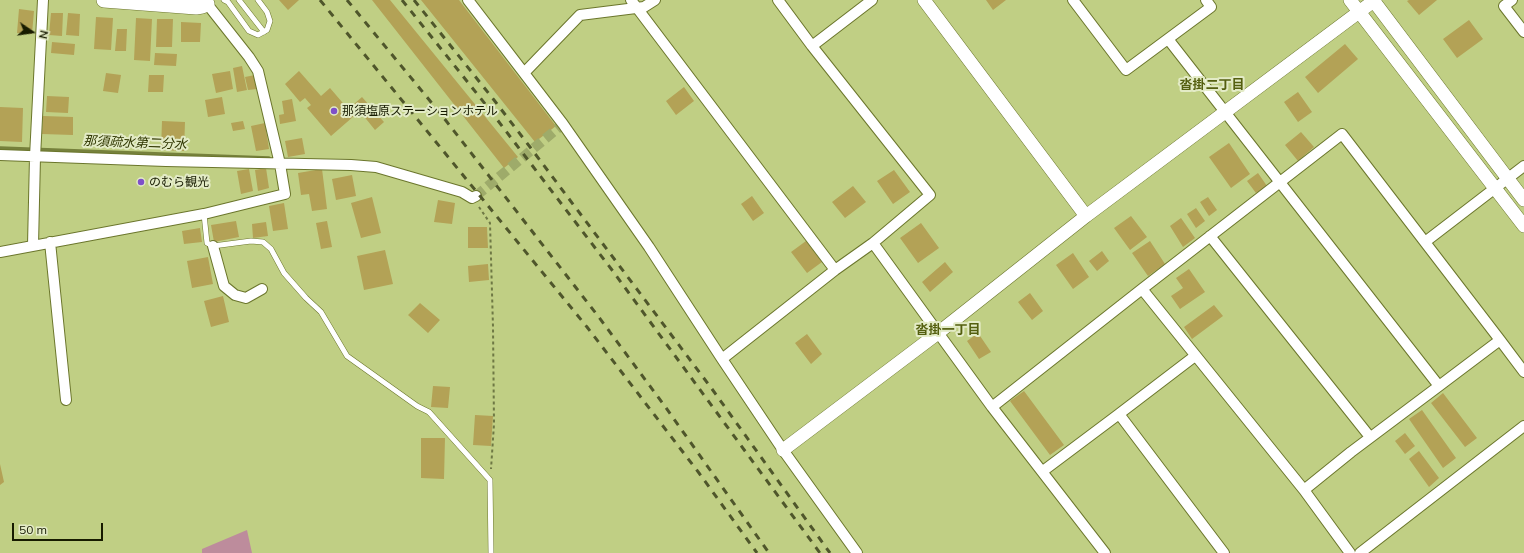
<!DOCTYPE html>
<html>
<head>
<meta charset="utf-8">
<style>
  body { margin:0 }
  #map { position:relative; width:1524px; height:553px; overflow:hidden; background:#c0cf84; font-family:Mulish,sans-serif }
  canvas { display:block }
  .north { position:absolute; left:12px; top:12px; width:40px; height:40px; -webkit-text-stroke:3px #e3ebc6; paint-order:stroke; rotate:103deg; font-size:11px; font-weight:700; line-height:16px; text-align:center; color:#171b00 }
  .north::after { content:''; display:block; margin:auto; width:14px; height:18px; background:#171b00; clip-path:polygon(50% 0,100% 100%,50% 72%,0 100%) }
  .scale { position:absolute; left:12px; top:523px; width:91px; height:18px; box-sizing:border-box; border:2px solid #171b00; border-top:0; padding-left:5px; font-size:12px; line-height:14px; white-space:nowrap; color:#171b00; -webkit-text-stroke:3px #e3ebc6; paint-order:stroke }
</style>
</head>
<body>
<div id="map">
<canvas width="1524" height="553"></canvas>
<div class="north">N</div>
<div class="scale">50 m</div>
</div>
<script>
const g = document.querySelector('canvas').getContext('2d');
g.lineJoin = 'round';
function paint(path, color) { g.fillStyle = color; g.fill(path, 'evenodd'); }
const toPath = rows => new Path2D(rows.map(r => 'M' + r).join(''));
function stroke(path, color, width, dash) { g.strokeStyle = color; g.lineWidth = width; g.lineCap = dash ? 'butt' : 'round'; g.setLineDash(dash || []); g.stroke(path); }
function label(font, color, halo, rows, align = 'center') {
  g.font = font + ' Mulish,"Noto Sans JP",sans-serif'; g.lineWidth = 4; g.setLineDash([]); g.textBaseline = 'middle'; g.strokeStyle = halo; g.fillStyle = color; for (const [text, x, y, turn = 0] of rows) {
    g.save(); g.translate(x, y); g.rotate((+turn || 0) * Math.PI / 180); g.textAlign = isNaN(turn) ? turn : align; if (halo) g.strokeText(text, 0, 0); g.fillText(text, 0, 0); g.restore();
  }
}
const green = toPath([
  [247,530,252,553,202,553,202,549]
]);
const stream = toPath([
  [0,148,269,158]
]);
const building = toPath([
  [279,0,299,0,288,10],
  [372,0,390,0,518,157,504,168],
  [421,0,459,0,556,126,535,142],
  [986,0,1006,0,993,10],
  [1409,0,1437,0,1419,15,1407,1],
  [19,9,34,11,32,34,17,33],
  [51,13,63,13,62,36,49,35],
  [68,13,80,14,79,36,66,35],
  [96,17,113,18,111,50,94,49],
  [136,18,152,19,150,61,134,60],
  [157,19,173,19,172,47,156,47],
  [1469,20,1483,39,1457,58,1443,39],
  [181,22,201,23,200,42,181,42],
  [117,29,127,29,126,51,115,51],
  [52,42,75,44,74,55,51,53],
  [1345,44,1358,59,1318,93,1305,77],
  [155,53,177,54,176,66,154,65],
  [242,66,247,90,237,92,233,68],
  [230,71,233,89,216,93,212,74],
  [299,71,321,96,330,88,354,116,331,136,307,108,311,105,305,98,300,102,285,84],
  [106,73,121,75,118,93,103,91],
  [149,75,164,75,163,92,148,92],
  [255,75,257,89,248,90,245,77],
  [684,87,694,101,676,115,666,101],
  [1298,92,1312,112,1298,122,1284,102],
  [47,96,69,97,68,113,46,112],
  [222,97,225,114,208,117,205,100],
  [362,97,384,122,375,130,354,104],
  [292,99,296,121,280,124,279,115,284,114,282,101],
  [0,107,23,108,22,142,0,141],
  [43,116,73,117,73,135,42,134],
  [162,121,185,122,184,151,161,150],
  [243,121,245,129,233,131,231,123],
  [265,123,269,149,256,151,251,126],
  [1301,132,1314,147,1298,161,1285,145],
  [302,138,305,154,288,157,285,141],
  [1229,143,1250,174,1231,188,1209,157],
  [266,168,269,188,258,191,255,170],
  [249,169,253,191,241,194,237,171],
  [322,169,327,209,312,211,309,194,301,195,298,173],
  [894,170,910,192,893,204,877,181],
  [1258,173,1267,186,1256,193,1247,181],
  [352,175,356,196,336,200,332,179],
  [853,186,866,202,845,218,832,202],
  [752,196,764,213,753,221,741,204],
  [372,197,381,233,361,238,351,203],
  [1208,197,1217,210,1209,216,1200,202],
  [438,200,455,203,452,224,434,222],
  [284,203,288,229,273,231,269,206],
  [1196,208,1205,221,1196,228,1187,214],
  [1131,216,1147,237,1130,250,1114,228],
  [1181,218,1195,238,1183,247,1170,226],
  [236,221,239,237,214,242,211,225],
  [327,221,332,247,321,249,316,223],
  [266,222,268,236,253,238,252,224],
  [921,223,939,248,918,263,900,238],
  [468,227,487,227,488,248,468,248],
  [200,228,202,242,184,244,182,231],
  [806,241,822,262,807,273,791,252],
  [1150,241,1165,264,1148,276,1132,253],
  [385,250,393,284,364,290,357,256],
  [1102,251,1109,261,1097,271,1089,261],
  [1073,253,1089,277,1073,289,1056,265],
  [208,257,213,284,192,288,187,261],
  [945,262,953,272,930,292,922,282],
  [488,264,489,280,469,282,468,266],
  [1189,269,1205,292,1180,309,1171,296,1183,288,1176,278],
  [1030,293,1043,311,1032,320,1018,302],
  [223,296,229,322,211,327,204,301],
  [420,303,440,320,428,333,408,315],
  [1214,305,1223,316,1192,339,1184,327],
  [978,333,991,352,979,359,967,341],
  [807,334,822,354,811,364,795,343],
  [433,386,450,387,448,408,431,407],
  [1024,391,1064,445,1050,455,1010,401],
  [1443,393,1477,438,1465,447,1431,403],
  [1422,410,1456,458,1443,468,1409,419],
  [475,415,493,416,491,446,473,445],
  [1405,433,1415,446,1405,454,1395,441],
  [421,438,445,438,444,479,421,478],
  [1419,451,1439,478,1429,487,1409,459],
  [0,464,4,482,0,485]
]);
const minorTunnel = toPath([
  [476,196,563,124]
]);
const path = toPath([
  [479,207,490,223,493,327,494,424,491,469]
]);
const service = toPath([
  [224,0,228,2,249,31,258,35,267,30,270,21,267,12,258,0],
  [239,0,264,32],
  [204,214,207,243,213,246,251,241,263,242,271,249,284,273,306,298,321,312,347,356,417,406,429,412,490,480,491,553]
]);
const minor = toPath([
  [468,0,524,73],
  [631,0,835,270],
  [655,0,644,7,580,15,524,73,563,124,649,247,722,359,783,450,857,553],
  [1073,0,1126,70,1211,7,1206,0],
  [1512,0,1504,6,1524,32],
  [1168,39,1439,386,1500,340],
  [812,46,872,0],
  [0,155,166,161,351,165,376,167,462,192,472,198,476,196],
  [1210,236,1370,437],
  [50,242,66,400],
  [1425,242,1524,166],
  [873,243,992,407,1105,553],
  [33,245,35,157,43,0],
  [213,246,224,286,235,295,246,298,262,289],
  [0,252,204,214,285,194,280,164,258,71,249,57,204,0],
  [1142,289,1304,490,1350,553],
  [722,359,835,270,873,243,930,195,812,46,778,0],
  [992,407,1142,289,1342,134,1500,340,1524,372],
  [1119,414,1195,356],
  [1043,471,1119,414,1224,553],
  [1304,490,1351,452,1439,386],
  [1360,553,1524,426]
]);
const tertiary = toPath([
  [924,0,1086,216],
  [1350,0,1524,226],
  [1373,0,1524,200],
  [783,450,938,333,1086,216,1375,0]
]);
const secondary = toPath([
  [104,0,196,7,202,6,207,4]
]);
const rail = toPath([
  [320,0,587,327,699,473,757,553],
  [347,0,440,113,598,316,664,405,769,553],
  [402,0,486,105,612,270,820,553],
  [414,0,494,100,530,147,712,389,830,553]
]);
const markers = [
  [334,111,4,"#7e50c9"],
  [141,182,4,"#7e50c9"]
];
const poiNames = [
  ["那須塩原ステーションホテル",342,111],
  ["のむら観光",149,182]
];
const neighbourhoodNames = [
  ["沓掛二丁目",1212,85],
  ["沓掛一丁目",948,330]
];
const waterNames = [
  ["那須疏水第二分水",135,143,2]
];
paint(green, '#bd8c9c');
stroke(stream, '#76813c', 3.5);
paint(building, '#b3a256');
stroke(minorTunnel, '#9eab6a', 10, [10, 5]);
stroke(service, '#6b762c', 6);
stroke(minor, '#6b762c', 12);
stroke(tertiary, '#6b762c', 14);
stroke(secondary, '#6b762c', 16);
stroke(path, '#6e7844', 2, [3, 3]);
stroke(service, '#fff', 5);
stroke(minor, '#fff', 10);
stroke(tertiary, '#fff', 13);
stroke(secondary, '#fff', 15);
stroke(rail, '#4f562b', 3, [7, 7]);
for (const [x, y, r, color] of markers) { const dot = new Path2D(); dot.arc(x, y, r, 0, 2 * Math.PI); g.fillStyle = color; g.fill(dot); stroke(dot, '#e3ebc6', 1.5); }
label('12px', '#171b00', '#e3ebc6', poiNames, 'left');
label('bold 13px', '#545f0f', '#e3ebc6', neighbourhoodNames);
label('italic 13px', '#2f3600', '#e3ebc6', waterNames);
</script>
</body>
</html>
